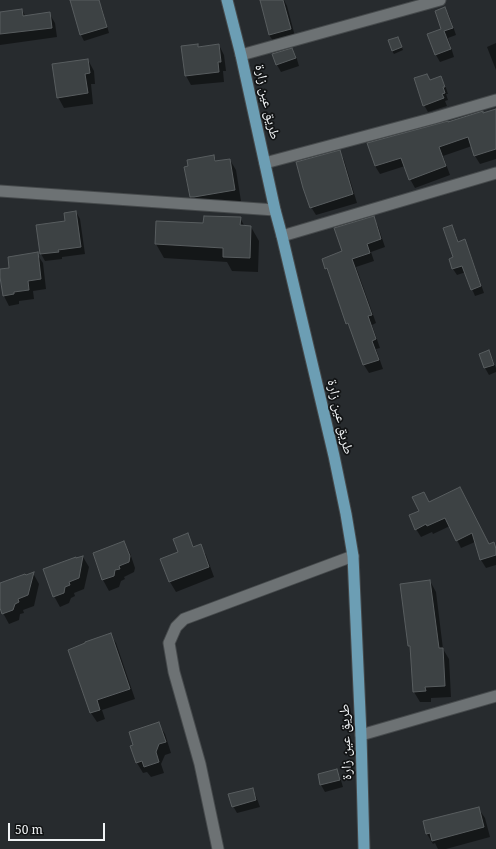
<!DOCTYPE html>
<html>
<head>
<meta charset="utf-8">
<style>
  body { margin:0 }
  #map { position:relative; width:496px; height:849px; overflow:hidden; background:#272b2e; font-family:"Noto Serif",serif }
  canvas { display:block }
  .scale { position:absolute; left:8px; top:823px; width:97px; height:18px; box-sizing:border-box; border:2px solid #f0f3f5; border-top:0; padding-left:5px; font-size:12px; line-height:14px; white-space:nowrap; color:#f0f3f5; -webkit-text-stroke:3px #121415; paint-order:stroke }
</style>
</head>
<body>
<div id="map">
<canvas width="496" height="849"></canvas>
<div class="scale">50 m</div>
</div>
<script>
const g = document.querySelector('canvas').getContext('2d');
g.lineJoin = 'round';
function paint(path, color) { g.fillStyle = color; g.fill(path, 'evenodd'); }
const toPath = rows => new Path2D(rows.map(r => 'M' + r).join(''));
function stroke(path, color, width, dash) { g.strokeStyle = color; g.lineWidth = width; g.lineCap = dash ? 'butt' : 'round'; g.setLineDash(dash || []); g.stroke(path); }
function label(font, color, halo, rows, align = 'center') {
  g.font = font + ' "Noto Serif","Noto Naskh Arabic",serif'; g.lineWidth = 3.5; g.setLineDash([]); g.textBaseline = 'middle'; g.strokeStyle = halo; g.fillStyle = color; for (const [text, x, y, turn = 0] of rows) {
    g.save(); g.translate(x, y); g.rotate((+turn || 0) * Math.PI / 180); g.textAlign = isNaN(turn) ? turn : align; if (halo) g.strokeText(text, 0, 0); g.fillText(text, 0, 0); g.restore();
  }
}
const shadow = toPath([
  [78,0,97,0,102,8,109,33,84,41,81,35],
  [264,0,284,0,287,6,296,40,276,45,269,35],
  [445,8,449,15,456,35,448,38,454,57,440,62,436,55,442,30],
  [22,10,26,17,49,13,55,23,57,37,0,45,0,13],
  [399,41,403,50,394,54,392,51],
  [496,43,496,70,487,47],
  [197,45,198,48,219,45,224,55,226,71,223,71,224,82,191,85,186,76,182,47],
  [292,49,296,56,299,66,281,72,277,65,273,54],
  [88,60,94,71,95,84,91,84,93,104,64,108,58,97],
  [441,78,445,85,448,94,446,94,448,100,445,101,447,106,428,112,424,105,430,81],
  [496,110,496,159,480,164,475,156,472,146,443,156,450,175,415,188,410,179,405,166,380,174,375,166,483,114],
  [340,152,344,160,357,203,316,215,311,207],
  [214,156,217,162,230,160,236,170,241,201,201,208,197,207,191,197],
  [76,212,80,219,85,254,62,257,62,259,45,261,41,254,37,225,66,222],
  [240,218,245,227,251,227,259,241,258,272,232,271,227,262,164,258,156,244,204,224],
  [373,218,378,226,385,247,371,252,374,261,356,267,376,323,372,325,380,348,376,349,383,369,369,373,364,365,352,331,347,323,331,277,326,268,343,252],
  [452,226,455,232,459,243,465,240,468,247,484,293,475,296,472,289,466,272,457,275,453,269,450,259,455,258],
  [37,254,43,263,46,289,33,291,34,299,19,301,19,304,9,306,4,296,0,270,10,269],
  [488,351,492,358,496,368,496,372,489,375,485,368,480,354],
  [460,488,489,545,493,544,496,548,496,565,486,568,481,560,475,542,461,548,450,526,433,534,432,532,421,537,416,529,420,511,429,503],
  [187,534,194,547,200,545,206,555,214,577,176,592,170,582,161,559,179,553],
  [124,542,130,553,135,568,134,572,124,577,125,579,121,581,119,587,109,591,103,580,94,553],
  [83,557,89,567,84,589,74,593,75,596,71,598,69,603,60,607,54,596,76,560],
  [33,573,39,584,34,606,23,610,24,613,20,614,19,620,9,624,3,613,0,605,0,584],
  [430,581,436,592,443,649,449,659,451,697,431,698,431,702,420,702,414,692,412,650,409,646],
  [110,634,116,643,135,699,102,710,105,719,97,722,91,713,69,650],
  [158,723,165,734,171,753,165,755,161,764,164,773,151,777,147,772,143,773,137,763,132,746],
  [336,770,340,777,343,787,325,792,321,785,319,775],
  [252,789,256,796,260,807,237,813,233,806],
  [478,808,485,818,490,837,446,849,438,849,435,843,433,844,427,834]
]);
const building = toPath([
  [70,0,99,0,107,27,80,35,70,0],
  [260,0,283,0,291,29,269,35,260,0],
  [445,7,453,28,444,31,451,49,435,55,427,34,441,29,435,11,445,7],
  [22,9,23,16,50,12,52,28,0,34,0,12,22,9],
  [398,37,402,47,392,51,388,40,398,37],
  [198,44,198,47,219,44,221,62,218,62,219,72,185,76,181,46,198,44],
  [292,48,296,58,276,65,272,54,292,48],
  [88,59,90,73,85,74,88,93,57,98,52,64,88,59],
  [427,74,430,80,441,76,445,87,443,87,445,93,442,94,444,98,423,106,414,78,427,74],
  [496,109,496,149,474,156,468,137,439,147,446,166,409,180,401,158,375,166,367,143,448,121,448,122,483,111,483,113,496,109],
  [340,150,353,194,310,208,303,188,296,162,340,150],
  [214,155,215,161,230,159,235,190,194,197,190,197,184,167,188,166,187,160,214,155],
  [76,211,81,247,58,250,59,252,40,254,36,225,65,221,64,213,76,211],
  [204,216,241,217,240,225,251,226,250,258,223,257,223,248,155,244,156,221,203,223,204,216],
  [374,216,381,239,367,244,370,253,352,259,372,315,368,316,376,339,372,341,379,360,363,365,348,323,346,324,327,268,325,269,322,259,342,251,334,228,374,216],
  [452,225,458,242,465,239,481,286,471,290,462,266,452,269,449,259,453,257,443,228,452,225],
  [38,252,41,279,28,281,29,290,14,292,14,294,3,296,0,277,0,269,9,268,8,257,38,252],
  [489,350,494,365,484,368,479,354,489,350],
  [460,487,489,544,494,542,496,549,496,555,480,560,472,533,456,541,445,518,427,526,426,524,415,530,409,515,419,511,412,497,424,492,429,502,460,487],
  [188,533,193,547,201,544,209,567,169,582,160,559,178,552,173,539,188,533],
  [124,541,130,556,129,562,119,566,120,569,115,570,114,576,102,580,93,553,124,541],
  [83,556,79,578,69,582,70,585,65,587,64,593,53,597,43,569,76,557,76,558,83,556],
  [34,572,28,595,18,599,19,602,15,604,13,610,2,614,0,608,0,583,25,574,26,575,34,572],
  [430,580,439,648,443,648,445,686,425,687,426,691,413,692,410,646,408,646,400,584,430,580],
  [111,633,130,689,97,700,100,710,90,713,68,650,85,643,85,642,111,633],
  [159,722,166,742,159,744,156,752,159,762,144,767,142,761,136,763,130,746,133,745,129,732,159,722],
  [337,769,340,780,320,785,318,774,337,769],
  [253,788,256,800,232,807,228,794,253,788],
  [479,807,484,827,432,841,430,833,426,834,423,821,479,807]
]);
const minor = toPath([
  [241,55,440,0],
  [265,163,434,118,496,100],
  [0,191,275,210],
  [282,236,496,173],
  [361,735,496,696],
  [218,849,200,764,174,672,169,643,176,627,184,619,353,556]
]);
const primary = toPath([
  [227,0,241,55,275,210,282,236,334,456,346,514,353,556,361,735,364,849]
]);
const streetNames = [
  ["طريق عين زارة",267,102,78],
  ["طريق عين زارة",340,417,77],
  ["طريق عين زارة",346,742,-92]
];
paint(shadow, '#0007');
paint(building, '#3d4244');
stroke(building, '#585d5f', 1);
stroke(minor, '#464a4c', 13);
stroke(primary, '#464a4c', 13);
stroke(minor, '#6d7274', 11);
stroke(primary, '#6c9eb4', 11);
label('14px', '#f0f3f5', '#121415', streetNames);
</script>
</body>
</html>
